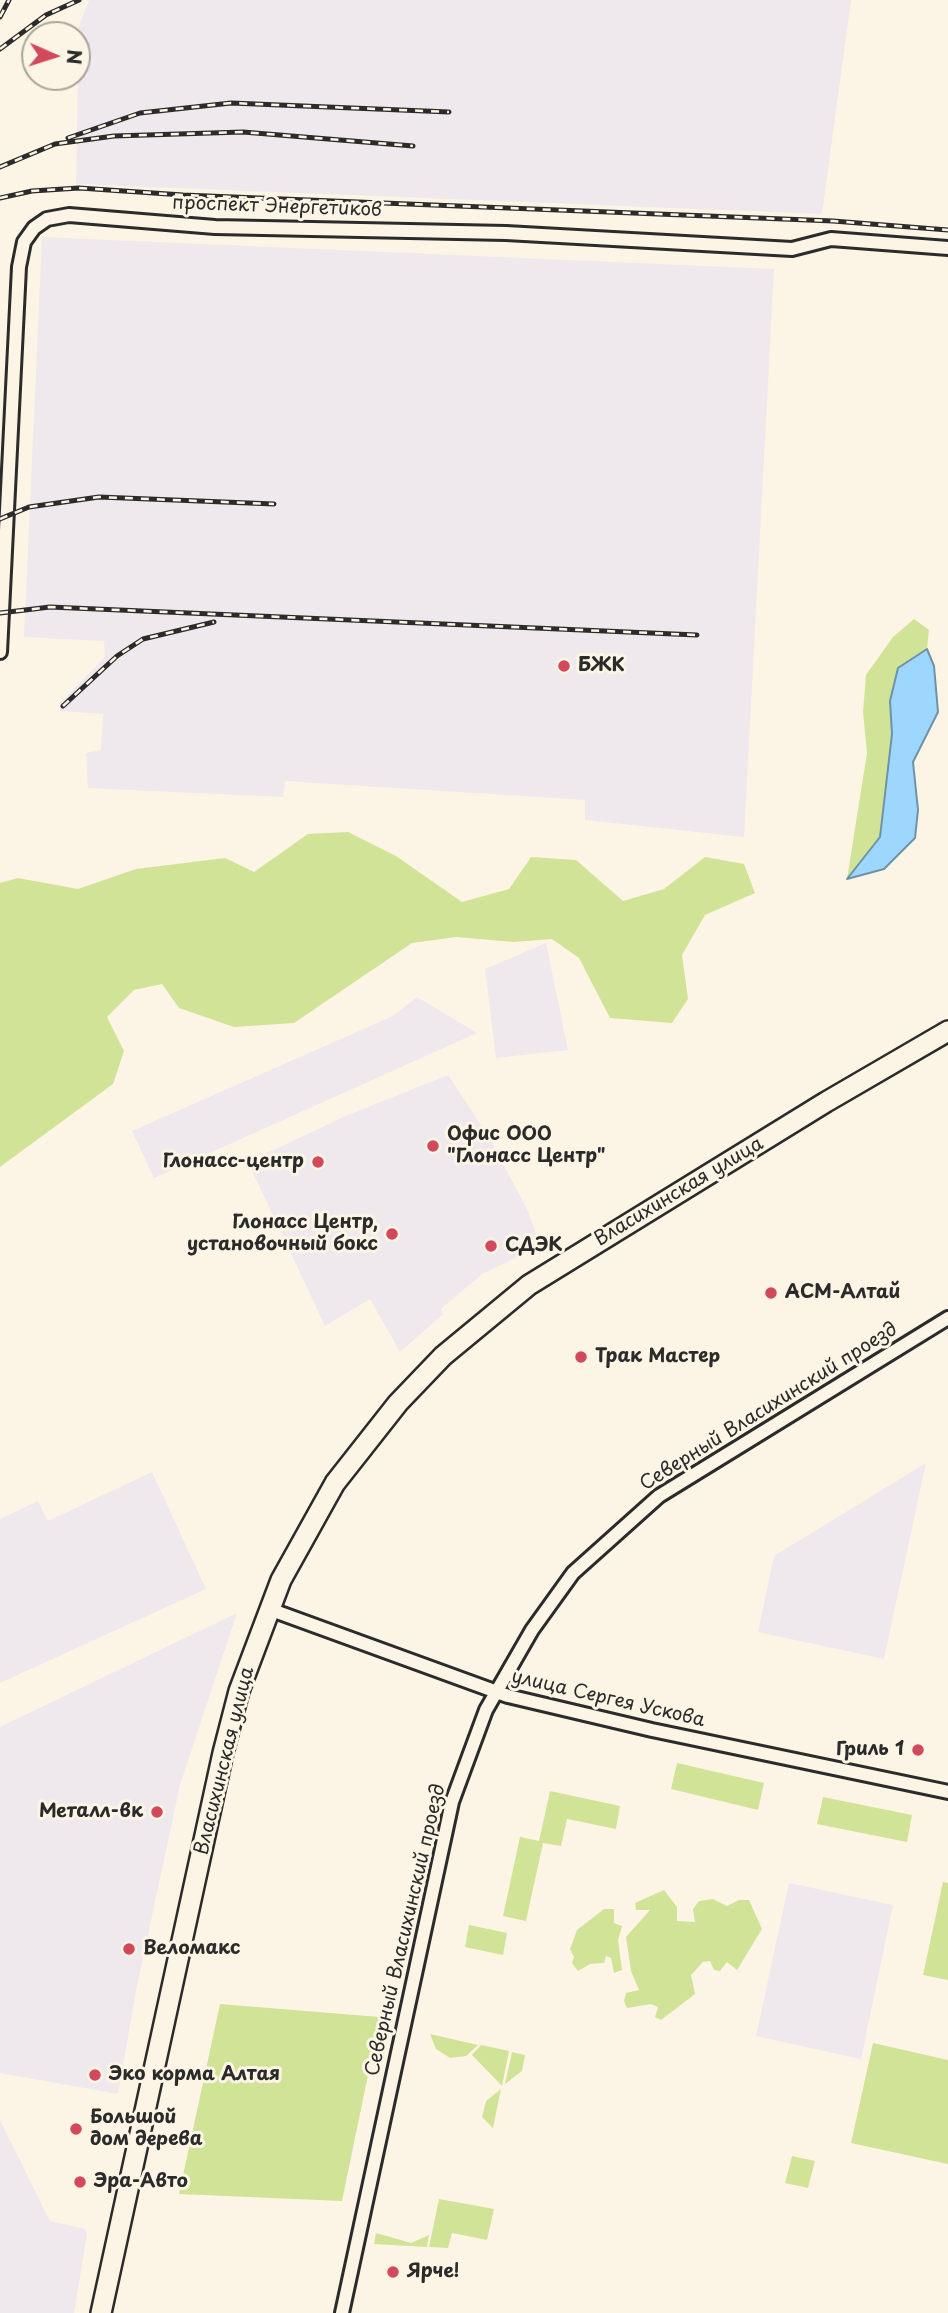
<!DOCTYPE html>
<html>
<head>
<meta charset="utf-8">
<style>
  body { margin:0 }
  #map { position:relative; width:948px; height:2313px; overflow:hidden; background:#fcf5e5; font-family:"Playpen Sans",sans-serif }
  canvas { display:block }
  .north { position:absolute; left:21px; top:21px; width:70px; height:70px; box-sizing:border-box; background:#fcf5e5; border:2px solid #a8a49b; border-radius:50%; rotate:93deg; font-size:19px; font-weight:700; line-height:28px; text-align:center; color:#2b2b2b }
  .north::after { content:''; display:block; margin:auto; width:24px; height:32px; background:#d1495b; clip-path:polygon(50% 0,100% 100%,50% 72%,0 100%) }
</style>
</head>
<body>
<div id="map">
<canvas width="948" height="2313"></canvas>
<div class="north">N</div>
</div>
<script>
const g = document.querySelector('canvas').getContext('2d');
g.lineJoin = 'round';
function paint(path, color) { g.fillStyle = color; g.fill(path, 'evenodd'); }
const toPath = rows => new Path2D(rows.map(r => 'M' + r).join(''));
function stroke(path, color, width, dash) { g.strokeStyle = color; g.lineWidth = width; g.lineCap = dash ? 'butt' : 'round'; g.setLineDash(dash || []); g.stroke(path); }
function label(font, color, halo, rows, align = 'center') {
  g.font = font + ' "Playpen Sans",sans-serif'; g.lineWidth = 6; g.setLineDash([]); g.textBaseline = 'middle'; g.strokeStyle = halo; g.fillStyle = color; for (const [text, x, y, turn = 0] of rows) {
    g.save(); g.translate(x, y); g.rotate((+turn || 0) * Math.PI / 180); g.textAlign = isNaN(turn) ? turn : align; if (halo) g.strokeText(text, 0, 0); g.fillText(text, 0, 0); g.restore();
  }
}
const built = toPath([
  [89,0,851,0,822,214,76,184,79,26],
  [42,237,774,269,744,837,585,820,585,800,285,781,283,797,88,788,86,753,101,750,103,714,60,711,61,702,105,657,104,641,24,637],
  [546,943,568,1050,496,1058,485,969],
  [417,997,477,1033,154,1178,132,1131,393,1016],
  [448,1075,489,1137,528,1211,540,1246,482,1274,441,1309,443,1314,400,1352,370,1299,325,1326,248,1162,348,1115],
  [926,1463,884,1659,758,1632,774,1556],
  [152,1472,206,1589,0,1683,0,1519,38,1501,48,1521],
  [237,1613,180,1785,136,1991,118,2094,0,2073,0,1727],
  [789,1883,893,1905,861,2059,756,2036],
  [0,2120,50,2221,85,2229,87,2234,74,2313,0,2313]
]);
const green = toPath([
  [914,619,929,630,927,649,898,668,890,701,892,734,880,837,847,879,867,753,863,712,866,675,893,637],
  [348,832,396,856,462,902,509,889,531,857,576,860,623,901,664,889,705,857,744,864,755,893,705,915,682,955,688,999,672,1023,610,1018,579,958,552,939,513,942,456,937,412,943,294,1023,234,1027,179,1008,162,984,134,990,107,1017,124,1051,113,1084,0,1167,0,883,18,878,78,889,136,869,225,858,254,872,308,834],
  [677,1763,764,1783,758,1810,671,1789],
  [550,1791,620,1806,616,1829,567,1819,561,1846,543,1843,526,1921,503,1916,520,1837,539,1841],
  [823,1797,912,1815,907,1842,817,1824],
  [943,1882,948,1883,948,1980,923,1975],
  [664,1890,677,1907,677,1921,695,1922,693,1909,699,1901,713,1899,727,1906,739,1900,749,1900,762,1929,737,1970,727,1962,720,1971,714,1970,710,1961,703,1962,691,1975,695,1994,661,2020,655,2017,658,2007,651,2004,627,2008,624,2001,626,1993,639,1990,631,1971,626,1937,650,1910,636,1910,635,1903],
  [604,1909,614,1909,614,1923,622,1926,618,1940,622,1970,614,1973,611,1958,606,1956,604,1963,590,1964,578,1971,572,1963,574,1957,570,1949,577,1930],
  [469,1925,507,1933,503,1955,465,1947],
  [220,2004,380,2017,342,2201,179,2194],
  [430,2034,478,2045,466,2056,450,2058,436,2049],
  [873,2043,948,2060,948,2164,851,2143],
  [481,2045,509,2051,502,2086,472,2055],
  [512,2052,525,2055,522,2071,505,2084],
  [501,2089,493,2128,482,2117,486,2101],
  [792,2156,815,2161,808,2188,785,2183],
  [439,2199,494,2209,487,2240,452,2233,448,2248,429,2247],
  [376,2233,411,2243,429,2235,427,2247,374,2244]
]);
const water = toPath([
  [927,649,934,666,938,712,913,762,918,810,915,838,884,869,847,879,880,837,892,734,890,701,898,668,927,649]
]);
const minor = toPath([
  [0,652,19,267,24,242,34,228,47,219,69,215,215,227,506,233,792,249,831,239,948,248],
  [269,1609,508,1696,652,1730,948,1792],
  [342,2313,452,1802,486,1710,532,1630,573,1573,659,1496,948,1318]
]);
const highway = toPath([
  [101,2313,223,1753,239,1691,281,1580,335,1483,398,1403,443,1356,529,1285,826,1102,948,1031]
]);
const rail = toPath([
  [0,17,9,0],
  [0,49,46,15,79,0],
  [68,138,140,113,231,103,449,112],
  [0,167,55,144,114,136,243,132,413,146],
  [0,198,32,191,79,188,183,195,833,221,948,230],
  [0,519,29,507,99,497,274,504],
  [0,613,50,607,697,635],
  [63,706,117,656,143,639,214,622]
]);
const markers = [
  [564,666,7,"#d1495b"],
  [433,1146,7,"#d1495b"],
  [318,1162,7,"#d1495b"],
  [392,1234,7,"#d1495b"],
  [491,1246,7,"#d1495b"],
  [771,1293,7,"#d1495b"],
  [581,1357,7,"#d1495b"],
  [918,1750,7,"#d1495b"],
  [157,1812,7,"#d1495b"],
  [129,1949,7,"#d1495b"],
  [95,2075,7,"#d1495b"],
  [76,2129,7,"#d1495b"],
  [80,2182,7,"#d1495b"],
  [393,2272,7,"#d1495b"]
];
const streetNames = [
  ["проспект Энергетиков",277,207,2],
  ["Власихинская улица",679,1192,-31],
  ["Северный Власихинский проезд",769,1407,-32],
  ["улица Сергея Ускова",608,1699,13],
  ["Власихинская улица",225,1761,-76],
  ["Северный Власихинский проезд",406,1930,-77]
];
const poiNames = [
  ["БЖК",578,666],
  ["Офис ООО",447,1135],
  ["\"Глонасс Центр\"",447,1157],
  ["Глонасс-центр",304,1162,"right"],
  ["Глонасс Центр,",378,1223,"right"],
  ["установочный бокс",378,1245,"right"],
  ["СДЭК",505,1246],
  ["АСМ-Алтай",785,1293],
  ["Трак Мастер",595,1357],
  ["Гриль 1",904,1750,"right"],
  ["Металл-вк",143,1812,"right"],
  ["Веломакс",143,1949],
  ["Эко корма Алтая",109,2075],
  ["Большой",90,2118],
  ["дом дерева",90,2140],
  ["Эра-Авто",94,2182],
  ["Ярче!",407,2272]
];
paint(built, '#efe8ec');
paint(green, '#d1e397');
paint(water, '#9dd7fd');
stroke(water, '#6f92a9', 2);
stroke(minor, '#2b2b2b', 18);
stroke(highway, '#2b2b2b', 24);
stroke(minor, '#fcf5e5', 12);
stroke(highway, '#fcf5e5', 19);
stroke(rail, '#2b2b2b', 5);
stroke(rail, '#fcf5e5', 2.5, [8]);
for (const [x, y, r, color] of markers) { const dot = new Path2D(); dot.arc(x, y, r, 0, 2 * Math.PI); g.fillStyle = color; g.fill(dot); stroke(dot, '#fcf5e5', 2.5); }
label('19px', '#2b2b2b', '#fcf5e5', streetNames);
label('bold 19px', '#2b2b2b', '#fcf5e5', poiNames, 'left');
</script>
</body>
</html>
